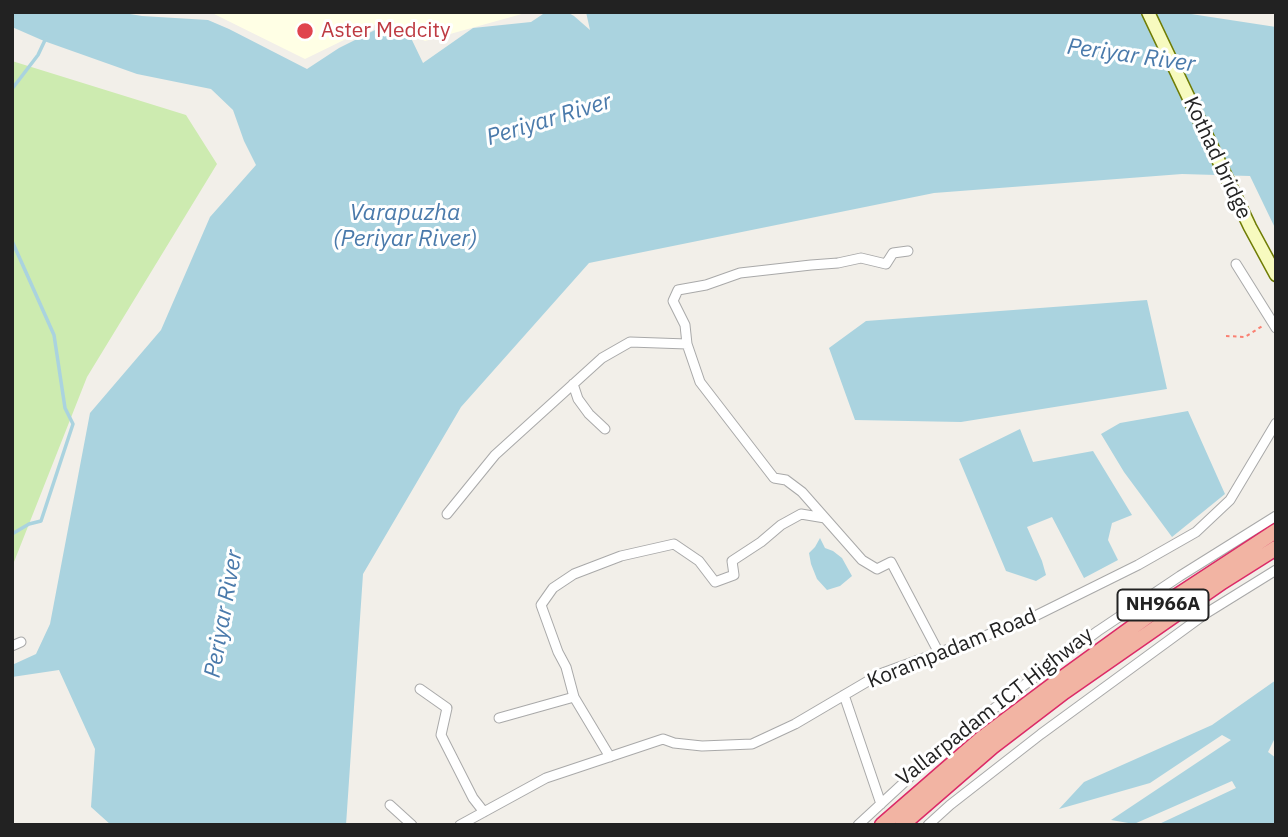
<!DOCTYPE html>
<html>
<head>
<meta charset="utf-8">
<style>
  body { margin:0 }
  #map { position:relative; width:1288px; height:837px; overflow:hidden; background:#f2efe9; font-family:"IBM Plex Sans",sans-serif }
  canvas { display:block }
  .frame { position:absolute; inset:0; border:14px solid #222; pointer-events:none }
</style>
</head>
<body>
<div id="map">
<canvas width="1288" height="837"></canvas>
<div class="frame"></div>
</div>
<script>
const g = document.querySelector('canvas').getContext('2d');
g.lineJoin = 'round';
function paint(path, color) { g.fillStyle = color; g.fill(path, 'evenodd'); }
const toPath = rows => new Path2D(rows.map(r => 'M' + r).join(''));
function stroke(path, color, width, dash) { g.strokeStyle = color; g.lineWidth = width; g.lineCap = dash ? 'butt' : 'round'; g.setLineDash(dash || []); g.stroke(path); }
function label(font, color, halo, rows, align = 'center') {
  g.font = font + ' "IBM Plex Sans",sans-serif'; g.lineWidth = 6; g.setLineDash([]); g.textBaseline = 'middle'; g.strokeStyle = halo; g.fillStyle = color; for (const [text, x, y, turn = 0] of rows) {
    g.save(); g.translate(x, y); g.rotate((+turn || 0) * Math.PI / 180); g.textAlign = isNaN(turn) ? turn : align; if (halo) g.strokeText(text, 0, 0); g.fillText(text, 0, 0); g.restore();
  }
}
const education = toPath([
  [210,12,529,12,425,41,383,21,305,59]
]);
const grass = toPath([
  [12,61,186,115,217,164,87,377,12,567]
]);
const water = toPath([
  [12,12,118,12,142,16,208,20,229,29,307,69,339,48,381,27,411,38,423,63,473,28,531,22,546,12,567,12,574,16,590,30,586,12,1178,12,1276,27,1276,230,1250,176,1182,174,934,193,589,263,461,407,363,574,346,825,111,825,91,807,95,749,59,670,12,677,12,665,36,654,50,624,90,413,161,330,210,217,256,165,244,141,233,110,211,89,137,74,44,41,12,27],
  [1147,300,1167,389,961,422,855,420,829,348,866,321],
  [1188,411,1225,494,1172,537,1124,472,1101,434,1120,423],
  [1020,429,1033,462,1093,451,1132,515,1112,523,1108,540,1118,560,1084,578,1052,517,1027,527,1042,561,1046,575,1036,581,1006,571,959,459],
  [820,538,825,548,833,551,842,558,852,576,840,586,827,590,817,579,811,564,809,553,815,547],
  [1276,680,1276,736,1268,752,1276,758,1276,825,1157,825,1236,788,1232,781,1134,824,1111,820,1231,740,1222,735,1150,783,1059,809,1084,782,1212,725]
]);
const stream = toPath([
  [12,89,38,55,46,38],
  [12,241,54,335,65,408,73,424,41,521,29,524,12,534]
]);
const path = toPath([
  [1226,336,1245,337,1264,325]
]);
const minor = toPath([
  [908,251,893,253,886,264,861,258,838,263,811,265,740,273,706,285,678,290,673,301,685,325,687,344,700,382,774,478,786,480,802,492,862,560,877,569,891,562,939,653],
  [1236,264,1276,328],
  [573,384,578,399,589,414,605,429],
  [447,514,495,455,602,358,630,342,687,344],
  [12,646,21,642],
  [420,689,447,708,441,735,473,798,484,812],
  [844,695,881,804],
  [499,718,574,697],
  [610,757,574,697,566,667,558,652,541,605,553,588,574,574,621,556,674,544,699,561,715,582,734,575,732,561,761,542,781,525,801,514,825,518],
  [390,805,412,825],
  [460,825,546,778,663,739,674,743,702,746,752,744,795,724,880,674,1023,622,1138,565,1196,532,1230,500,1276,423],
  [858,825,923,765,1016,691,1098,631,1180,576,1276,516],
  [928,825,950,805,1041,734,1205,614,1276,570]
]);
const secondary = toPath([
  [1148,12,1250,227,1276,275]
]);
const trunk = toPath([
  [882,825,982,738,1054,684,1166,603,1276,531],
  [902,825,992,747,1064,692,1222,582,1276,548]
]);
const markers = [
  [305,31,9,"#e0444e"]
];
const shields = [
  [1163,605,91]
];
const shieldNames = [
  ["NH966A",1163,605]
];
const healthNames = [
  ["Aster Medcity",321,31]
];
const streetNames = [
  ["Kothad bridge",1217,158,65],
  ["Korampadam Road",952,649,-22],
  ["Vallarpadam ICT Highway",995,707,-38]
];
const waterNames = [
  ["Periyar River",1131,56,8],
  ["Periyar River",549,120,-17],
  ["Varapuzha",405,213],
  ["(Periyar River)",405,239],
  ["Periyar River",224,614,-80]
];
paint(education, '#ffffe5');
paint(grass, '#cdebb0');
paint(water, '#aad3df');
stroke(stream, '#aad3df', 3.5);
stroke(minor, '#a9a9a9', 11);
stroke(secondary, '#707d05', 15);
stroke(trunk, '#dc2a67', 17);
stroke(path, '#fa8072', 2, [3.5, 3.5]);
stroke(minor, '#fff', 9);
stroke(secondary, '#f7fabf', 12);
stroke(trunk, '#f2b4a3', 14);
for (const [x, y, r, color] of markers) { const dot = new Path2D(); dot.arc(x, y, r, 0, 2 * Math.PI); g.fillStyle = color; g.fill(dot); stroke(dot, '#fff', 2.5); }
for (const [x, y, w] of shields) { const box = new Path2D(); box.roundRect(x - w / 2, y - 15.5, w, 31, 5); g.fillStyle = '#fff'; g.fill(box); stroke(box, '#222', 2); }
label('bold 19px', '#222', null, shieldNames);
label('21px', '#be3a42', '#fff', healthNames, 'left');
label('21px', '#222', '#fff', streetNames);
label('italic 23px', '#4a7aab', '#fff', waterNames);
</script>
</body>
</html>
